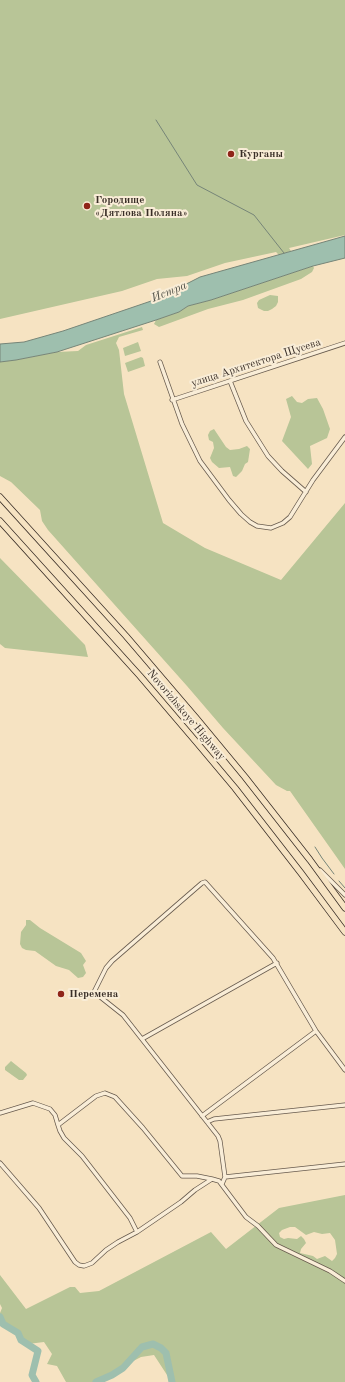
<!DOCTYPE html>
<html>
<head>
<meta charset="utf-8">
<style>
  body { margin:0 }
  canvas { display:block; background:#f6e3c2 }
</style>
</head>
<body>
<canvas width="345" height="1382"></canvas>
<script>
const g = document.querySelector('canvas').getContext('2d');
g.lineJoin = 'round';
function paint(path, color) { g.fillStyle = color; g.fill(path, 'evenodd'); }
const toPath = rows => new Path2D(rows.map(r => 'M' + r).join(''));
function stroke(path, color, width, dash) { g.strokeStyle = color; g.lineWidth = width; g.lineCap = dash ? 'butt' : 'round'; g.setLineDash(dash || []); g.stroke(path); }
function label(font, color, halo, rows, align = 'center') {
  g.font = font + ' "Old Standard TT",serif'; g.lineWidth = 4; g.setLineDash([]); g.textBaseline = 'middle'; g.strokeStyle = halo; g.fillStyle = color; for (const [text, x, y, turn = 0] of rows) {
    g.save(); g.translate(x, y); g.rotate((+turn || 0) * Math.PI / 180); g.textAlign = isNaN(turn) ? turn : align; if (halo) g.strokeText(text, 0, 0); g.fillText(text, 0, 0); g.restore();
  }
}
const green = toPath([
  [0,0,345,0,345,235,289,248,291,251,279,255,276,252,225,263,187,276,157,279,122,291,0,319],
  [313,266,314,268,312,272,301,279,243,300,208,309,159,327,154,324,156,320,179,312,188,306,211,300],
  [270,295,278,296,278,302,276,306,272,309,268,311,264,311,258,308,257,303,259,300],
  [142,327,143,330,119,337,116,343,119,350,124,394,163,523,205,548,281,580,345,503,345,869,290,791,287,791,276,785,223,728,187,686,48,530,42,521,40,510,11,482,0,476,0,362,16,360,57,352,78,351,86,345],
  [138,342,141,351,125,356,123,348],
  [141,357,143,358,145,366,128,372,125,363],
  [292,396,297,402,302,403,308,399,317,398,323,409,330,429,327,438,310,446,312,464,308,469,282,441,291,417,286,399],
  [214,429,226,447,230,450,239,449,247,446,250,449,248,462,245,464,242,471,236,477,233,476,230,467,219,468,212,462,210,458,214,448,213,442,209,440,208,435,210,431],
  [0,558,85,645,88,657,5,648,0,644],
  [26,920,30,920,40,928,81,953,86,961,83,965,86,973,83,977,78,978,69,970,56,966,35,951,26,950,22,948,20,944,21,932,26,925],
  [11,1061,26,1073,27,1075,23,1080,19,1080,5,1070,5,1067],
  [345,1195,345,1382,170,1382,169,1378,154,1355,141,1357,93,1382,66,1382,57,1366,47,1364,52,1354,44,1342,28,1344,0,1322,0,1313,2,1308,0,1304,0,1275,26,1309,70,1287,75,1287,80,1293,99,1291,211,1232,226,1249,279,1208],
  [290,1227,295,1227,306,1235,314,1232,322,1234,330,1233,335,1240,337,1254,335,1258,332,1261,325,1256,317,1259,313,1256,300,1253,301,1249,306,1243,304,1239,301,1236,297,1239,288,1238,284,1239,280,1237,279,1233,282,1230]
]);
const water = toPath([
  [345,236,345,258,313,266,211,300,188,306,179,312,156,320,57,352,16,360,0,362,0,344,24,342,63,331,157,299,200,277,345,236]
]);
const stream = toPath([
  [156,120,197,185,254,215,284,253],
  [315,847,322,858,334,874],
  [339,881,345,888]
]);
const river = toPath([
  [0,1317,3,1324,18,1333,21,1340,38,1351,32,1375,36,1382],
  [96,1382,112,1375,123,1368,142,1347,153,1344,161,1348,166,1353,172,1382]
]);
const minor = toPath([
  [160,362,182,424,200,461,229,500,241,514,250,522,257,526,271,528,283,523,290,517,313,480,345,437],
  [230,381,246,421,268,456,282,471,306,492],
  [172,400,345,343],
  [320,870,345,895],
  [142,1039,277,963],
  [0,1113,33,1103,50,1109,55,1115,58,1125],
  [202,1116,316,1031],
  [207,1122,214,1119,345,1105],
  [0,1163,39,1208,75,1262,79,1265,84,1266,92,1263,106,1250,118,1242,137,1232,130,1218,82,1156,64,1138,60,1131,58,1125,96,1096,105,1093,115,1097,143,1128,182,1176,197,1176,212,1179],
  [225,1177,345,1164],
  [222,1184,225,1177,220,1141,218,1136,123,1015,94,992,106,968,112,961,202,883,205,882,273,958,316,1031,345,1070],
  [137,1232,181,1202,195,1190,212,1179,219,1181,246,1217,258,1226,276,1245,330,1271,345,1281]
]);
const highway = toPath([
  [0,497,126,636,197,719,245,777,310,860,345,908],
  [0,521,140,676,198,744,235,788,301,873,345,932]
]);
const markers = [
  [231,154,4,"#8f2418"],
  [87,206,4,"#8f2418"],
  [61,994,4,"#8f2418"]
];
const poiNames = [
  ["Курганы",239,154],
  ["Городище",95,200],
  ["«Дятлова Поляна»",95,213],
  ["Перемена",69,994]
];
const streetNames = [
  ["улица Архитектора Щусева",256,363,-18],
  ["Novorizhskoye Highway",186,715,50]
];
const waterNames = [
  ["Истра",169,292,-22]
];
paint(green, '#b8c597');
paint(water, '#9ebfae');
stroke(water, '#768578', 1);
stroke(stream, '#768578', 1);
stroke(river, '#9ebfae', 7);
stroke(minor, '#685b4e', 5);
stroke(highway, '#392e27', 7);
stroke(minor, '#f9edd7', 3.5);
stroke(highway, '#f6e3c2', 5.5);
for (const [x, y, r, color] of markers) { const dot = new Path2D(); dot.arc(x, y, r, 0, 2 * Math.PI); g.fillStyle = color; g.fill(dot); stroke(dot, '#f9edd7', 1.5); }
label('bold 11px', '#392e27', '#f9edd7', poiNames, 'left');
label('11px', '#392e27', '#f9edd7', streetNames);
label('italic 12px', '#525249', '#f9edd7', waterNames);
</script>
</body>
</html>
